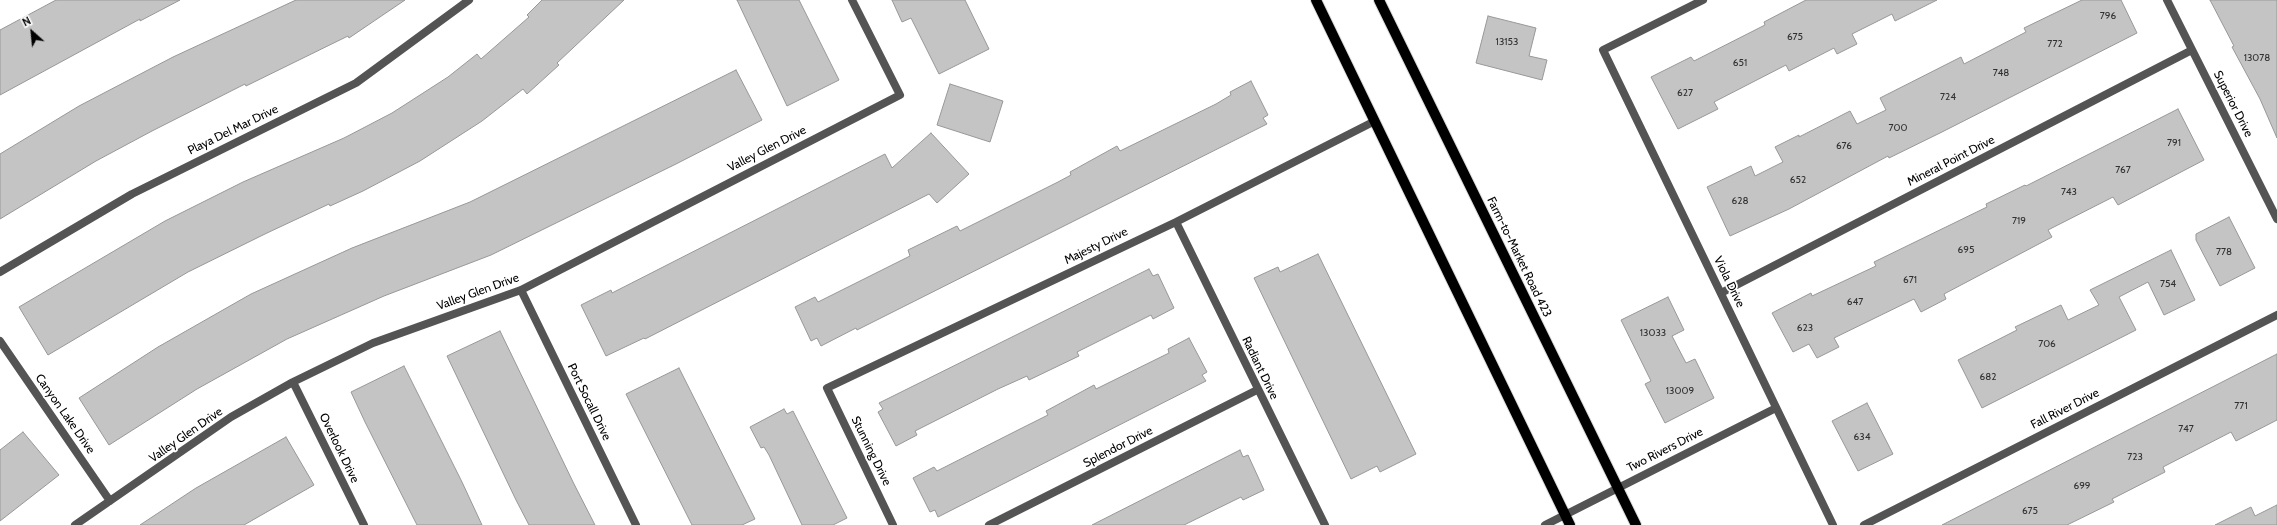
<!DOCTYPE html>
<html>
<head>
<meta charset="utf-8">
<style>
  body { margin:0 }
  #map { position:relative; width:2277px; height:525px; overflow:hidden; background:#fff; font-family:Cabin,sans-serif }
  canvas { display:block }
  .north { position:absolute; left:12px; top:12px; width:40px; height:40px; -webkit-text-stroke:3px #fff; paint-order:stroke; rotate:333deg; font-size:11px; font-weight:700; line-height:16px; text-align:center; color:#000 }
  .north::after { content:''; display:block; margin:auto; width:14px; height:18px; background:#000; clip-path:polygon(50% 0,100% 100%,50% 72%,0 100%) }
</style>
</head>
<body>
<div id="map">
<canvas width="2277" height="525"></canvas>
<div class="north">N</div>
</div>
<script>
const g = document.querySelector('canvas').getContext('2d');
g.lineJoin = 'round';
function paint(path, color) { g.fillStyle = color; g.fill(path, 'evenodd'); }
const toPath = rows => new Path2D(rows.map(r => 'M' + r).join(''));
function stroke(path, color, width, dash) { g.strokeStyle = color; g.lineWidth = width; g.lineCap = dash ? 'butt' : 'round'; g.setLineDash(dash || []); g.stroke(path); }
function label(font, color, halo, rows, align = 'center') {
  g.font = font + ' Cabin,sans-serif'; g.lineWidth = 3.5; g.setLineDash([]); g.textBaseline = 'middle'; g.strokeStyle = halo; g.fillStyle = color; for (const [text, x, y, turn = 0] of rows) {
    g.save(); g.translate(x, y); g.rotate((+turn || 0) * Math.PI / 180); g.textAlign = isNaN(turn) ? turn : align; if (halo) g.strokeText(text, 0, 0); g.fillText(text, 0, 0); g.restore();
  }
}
const building = toPath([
  [56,0,180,0,140,21,140,19,0,95,0,30,56,0],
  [296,0,405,0,349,38,348,36,246,86,245,84,152,131,96,161,0,219,0,154,79,106,173,57,296,0],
  [542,0,624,0,557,63,559,65,527,94,523,89,482,121,420,161,363,191,330,206,329,204,267,233,188,272,48,355,19,307,165,221,243,182,344,138,392,113,448,77,477,54,481,59,529,17,527,15,542,0],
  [737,0,799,0,839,80,787,106,737,0],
  [892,0,965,0,989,49,939,74,911,18,902,22,892,0],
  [1806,0,1937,0,1895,21,1892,14,1852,34,1857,44,1837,54,1834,48,1789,71,1786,65,1714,102,1718,109,1678,129,1651,77,1691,57,1694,61,1765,25,1764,22,1806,0],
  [2082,0,2121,0,2137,33,1942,132,1889,158,1888,156,1789,209,1730,236,1707,187,1751,166,1755,176,1783,162,1775,147,1799,135,1799,137,1850,111,1857,124,1886,110,1880,98,1961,57,1964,64,2026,32,2024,28,2082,0],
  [2210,0,2277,0,2277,138,2260,99,2232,47,2234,46,2210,0],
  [1488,16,1536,28,1529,56,1547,60,1542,80,1476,63,1488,16],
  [736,70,762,120,676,164,491,255,384,296,287,339,197,389,109,445,79,398,158,347,251,294,352,248,470,202,736,70],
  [1251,81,1268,115,1263,118,1267,124,857,330,856,328,821,346,817,338,811,341,795,307,815,297,818,302,910,256,908,250,957,226,960,231,1058,182,1071,175,1070,172,1117,146,1120,151,1216,104,1231,95,1230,92,1251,81],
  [950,84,1003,101,990,142,937,125,950,84],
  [2178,109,2204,160,2118,205,2113,197,2048,230,2052,237,1944,294,1946,299,1921,312,1914,299,1834,338,1839,347,1817,358,1809,344,1793,352,1772,313,1811,293,1812,296,1876,266,1874,262,1987,207,1986,204,2025,185,2026,186,2178,109],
  [931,133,969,174,937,203,929,194,645,339,644,338,606,356,581,305,611,290,612,293,885,154,892,168,931,133],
  [2229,217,2255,268,2220,286,2196,240,2196,234,2229,217],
  [2171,250,2195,300,2164,315,2148,282,2119,297,2136,330,1982,408,1958,360,2017,330,2015,327,2061,305,2068,320,2099,305,2090,290,2171,250],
  [1318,254,1416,454,1380,472,1377,466,1351,479,1254,278,1278,267,1280,272,1318,254],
  [1149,269,1153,276,1158,274,1174,308,1153,319,1151,315,1077,352,1079,356,1029,380,1027,376,998,389,915,431,917,435,896,446,878,412,883,409,879,403,1149,269],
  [1668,297,1684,330,1672,336,1686,363,1695,359,1714,398,1665,423,1645,384,1651,381,1621,320,1668,297],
  [500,331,574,484,595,525,529,525,516,500,447,356,500,331],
  [1189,338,1207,372,1202,375,1206,381,938,517,935,510,930,512,913,478,934,467,937,471,1020,429,1048,415,1046,411,1094,385,1096,389,1169,353,1168,349,1189,338],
  [2277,354,2277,420,2236,441,2231,432,2163,467,2165,472,2112,499,2114,502,2067,525,1942,525,2277,354],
  [404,366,462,482,482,525,417,525,365,422,351,392,404,366],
  [679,368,755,519,742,525,692,525,626,394,679,368],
  [1867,403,1893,454,1858,471,1832,421,1867,403],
  [784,409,787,414,793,411,847,518,833,525,802,525,769,455,764,447,761,448,750,427,784,409],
  [23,432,59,475,0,521,0,450,23,432],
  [286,437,314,485,244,525,140,525,196,488,286,437],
  [1240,450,1243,457,1248,455,1264,490,1243,500,1241,497,1184,525,1092,525,1240,450],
  [2277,505,2277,525,2215,525,2251,507,2255,516,2277,505]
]);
const street = toPath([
  [1703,0,1603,50,1833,525],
  [2167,0,2277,219],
  [1176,222,1325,525],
  [0,272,132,194,356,83,469,0],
  [521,290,636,525],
  [1721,293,2192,50],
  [0,341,110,501],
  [293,382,364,525],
  [75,525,231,417,293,382,373,343,521,290,900,95,852,0],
  [893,525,827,388,1176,222,1373,122],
  [989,525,1257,390],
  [1545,525,1776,408],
  [1864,525,2277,315]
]);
const primary = toPath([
  [1316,0,1570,525],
  [1379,0,1636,525]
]);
const numberNames = [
  ["796",2108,16],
  ["675",1795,37],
  ["13153",1507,42],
  ["772",2055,44],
  ["13078",2257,58],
  ["651",1740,63],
  ["748",2001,73],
  ["627",1685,93],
  ["724",1948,97],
  ["700",1898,128],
  ["791",2174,143],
  ["676",1844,146],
  ["767",2123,170],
  ["652",1798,180],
  ["743",2069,192],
  ["628",1740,201],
  ["719",2019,221],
  ["695",1966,250],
  ["778",2224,252],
  ["671",1910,280],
  ["754",2168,284],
  ["647",1855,302],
  ["623",1805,328],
  ["13033",1653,333],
  ["706",2047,344],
  ["682",1988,377],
  ["13009",1680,391],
  ["771",2241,406],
  ["747",2186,429],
  ["634",1862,437],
  ["723",2135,457],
  ["699",2082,486],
  ["675",2030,511]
];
const streetNames = [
  ["Superior Drive",2233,104,63],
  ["Playa Del Mar Drive",233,130,-26],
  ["Valley Glen Drive",767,149,-27],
  ["Mineral Point Drive",1951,161,-27],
  ["Majesty Drive",1096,246,-26],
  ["Farm-to-Market Road 423",1519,257,64],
  ["Viola Drive",1729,282,64],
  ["Valley Glen Drive",478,292,-20],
  ["Radiant Drive",1260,368,64],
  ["Port Socall Drive",589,402,64],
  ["Fall River Drive",2065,409,-27],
  ["Canyon Lake Drive",65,414,55],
  ["Valley Glen Drive",186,435,-35],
  ["Splendor Drive",1118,447,-27],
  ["Overlook Drive",339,448,64],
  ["Two Rivers Drive",1665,450,-27],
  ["Stunning Drive",871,451,64]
];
paint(building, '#c4c4c4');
stroke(building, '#989898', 1);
stroke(primary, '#dbdbdb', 12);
stroke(street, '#545454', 8);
stroke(primary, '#000', 10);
label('10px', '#313131', null, numberNames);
label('12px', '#000', '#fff', streetNames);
</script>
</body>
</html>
